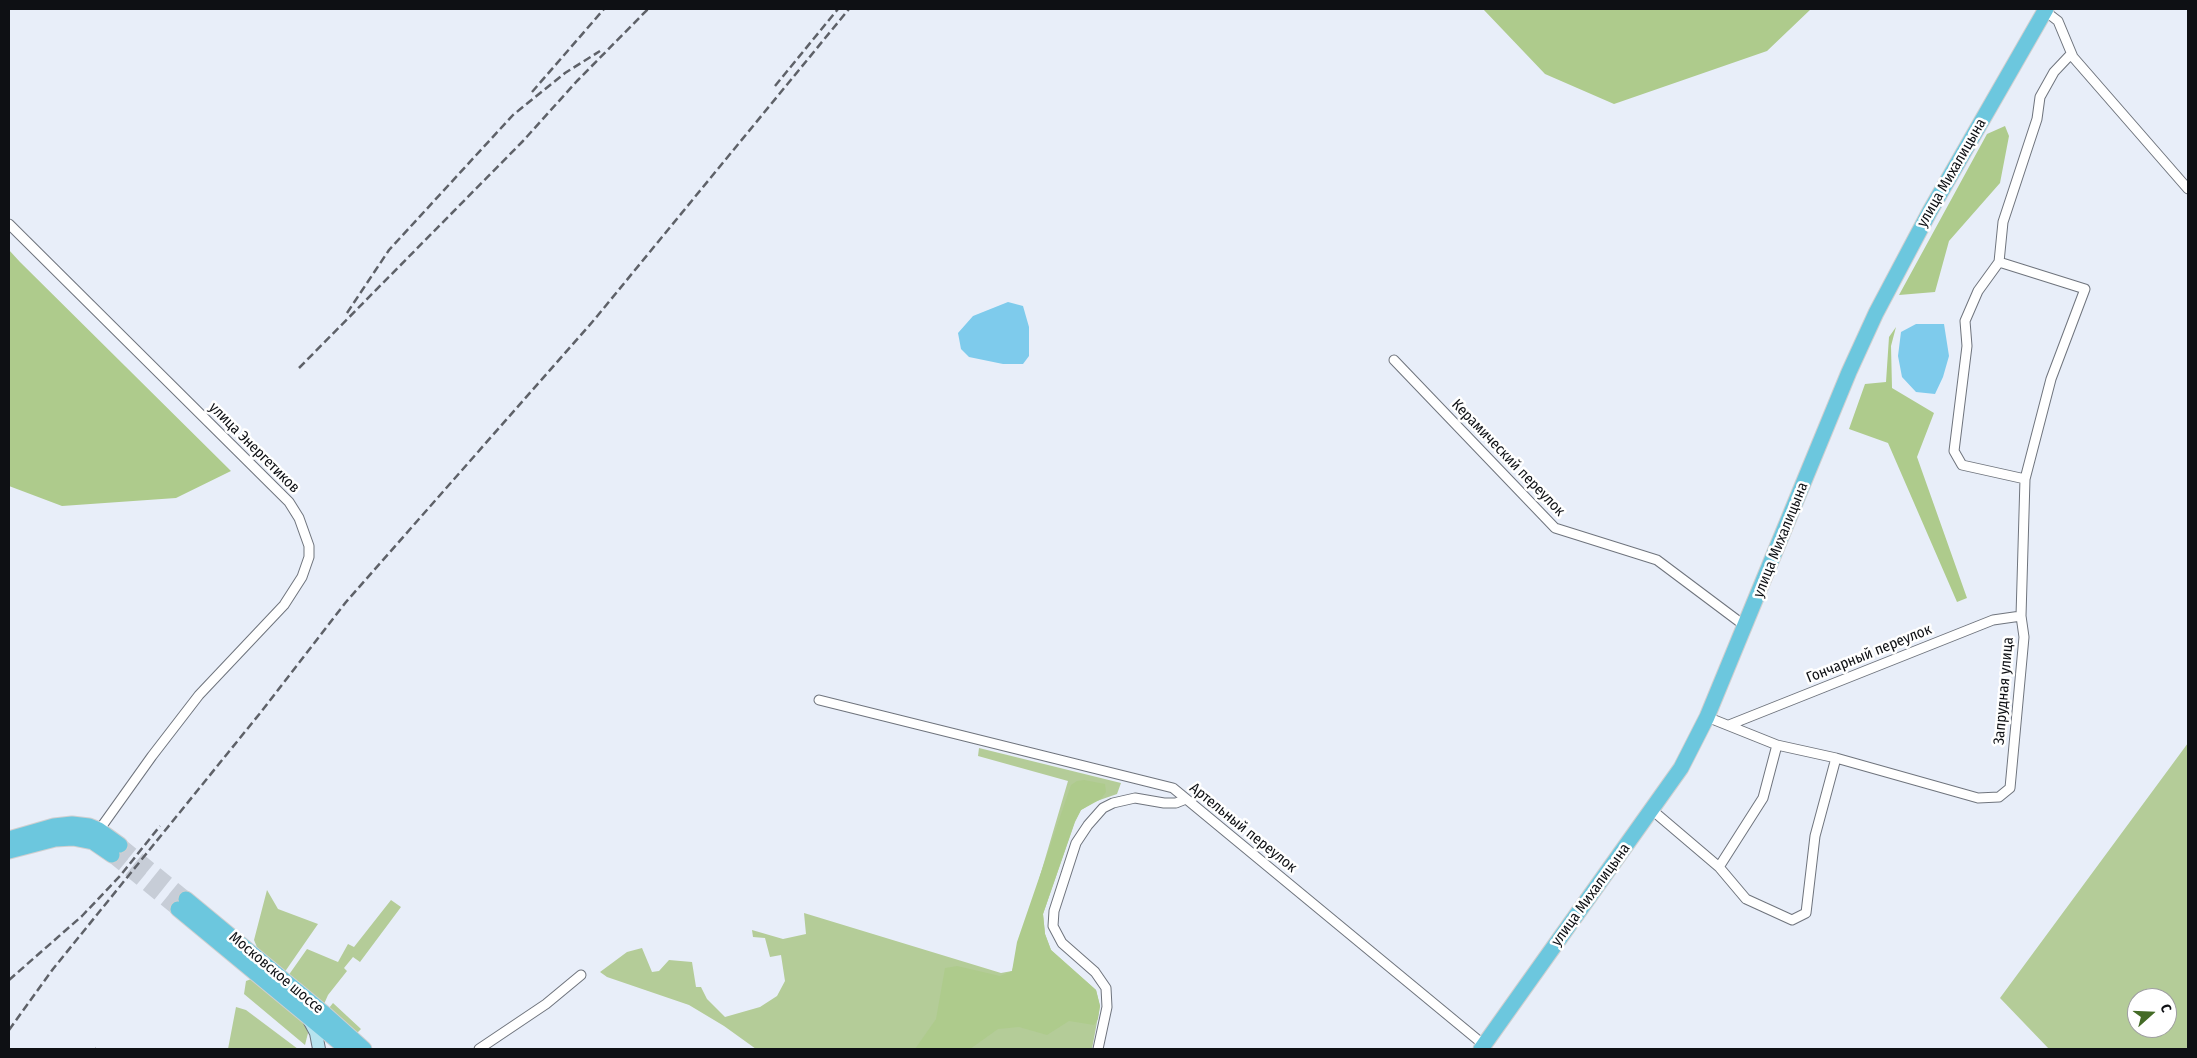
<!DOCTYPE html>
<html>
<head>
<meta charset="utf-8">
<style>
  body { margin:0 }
  #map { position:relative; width:2197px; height:1058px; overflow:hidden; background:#e8eef9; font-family:"Fira Sans Condensed",sans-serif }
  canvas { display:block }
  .frame { position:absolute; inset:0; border:10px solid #0e1014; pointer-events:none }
  .north { position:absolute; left:2127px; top:988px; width:50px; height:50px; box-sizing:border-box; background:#fff; border:1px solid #9f9fa1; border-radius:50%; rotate:70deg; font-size:14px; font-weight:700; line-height:20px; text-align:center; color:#0e1014 }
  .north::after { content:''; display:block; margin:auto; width:18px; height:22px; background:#446b26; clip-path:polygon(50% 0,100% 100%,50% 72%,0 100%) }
</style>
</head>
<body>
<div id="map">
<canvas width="2197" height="1058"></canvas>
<div class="frame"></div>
<div class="north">С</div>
</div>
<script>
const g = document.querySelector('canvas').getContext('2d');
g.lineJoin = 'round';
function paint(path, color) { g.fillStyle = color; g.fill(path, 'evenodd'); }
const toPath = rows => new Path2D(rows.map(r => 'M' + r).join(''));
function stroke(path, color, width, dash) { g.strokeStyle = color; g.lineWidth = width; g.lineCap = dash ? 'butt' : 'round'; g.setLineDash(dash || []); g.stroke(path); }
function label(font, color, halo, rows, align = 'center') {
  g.font = font + ' "Fira Sans Condensed",sans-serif'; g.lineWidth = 5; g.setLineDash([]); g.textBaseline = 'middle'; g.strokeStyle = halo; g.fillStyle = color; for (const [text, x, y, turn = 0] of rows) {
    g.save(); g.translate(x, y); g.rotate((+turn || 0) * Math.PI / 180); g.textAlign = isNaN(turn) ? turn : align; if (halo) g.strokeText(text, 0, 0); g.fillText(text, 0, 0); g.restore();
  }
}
const green = toPath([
  [2188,743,2188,1049,2049,1049,2000,998],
  [2137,998,2167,998,2167,1028,2137,1028],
  [979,748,1121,783,1117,794,1094,802,1081,810,1075,822,1043,914,1045,934,1051,950,1096,990,1100,1006,1092,1049,756,1049,724,1026,689,1005,607,977,600,972,627,952,642,948,652,972,659,971,669,960,692,962,696,987,701,987,707,999,725,1017,760,1007,777,996,785,981,781,955,770,957,765,938,753,937,752,930,783,939,806,934,804,913,1001,973,1012,971,1068,781,978,756],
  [267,890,278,909,318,924,284,973,259,952,254,940],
  [391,900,401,907,360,962,353,957,344,968,347,971,328,995,324,1004,288,976,307,949,338,962,348,944,354,947],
  [254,978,305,1023,308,1033,305,1045,244,994,246,981],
  [333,1003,361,1029,356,1034,329,1008],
  [236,1007,246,1010,298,1049,228,1049]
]);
const forest = toPath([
  [1483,9,1811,9,1767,51,1614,104,1545,74],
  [2005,126,2009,136,2000,183,1949,241,1935,292,1899,295,1987,134],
  [9,250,20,262,231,471,176,498,62,506,9,486],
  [1896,327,1891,346,1892,388,1934,413,1917,457,1967,598,1957,602,1888,443,1849,429,1865,384,1886,382,1889,337],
  [1084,780,1105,784,1106,792,1101,799,1081,810,1075,821,1043,914,1045,934,1051,950,1096,990,1100,1006,1098,1019,1094,1025,1069,1021,1047,1035,1019,1027,998,1029,970,1049,915,1049,936,1019,945,968,957,966,1000,976,1012,971,1017,942,1071,785,1077,781]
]);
const water = toPath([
  [1008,302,1023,306,1029,327,1029,356,1023,364,1003,364,969,357,961,349,958,333,973,316],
  [1916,324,1944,324,1949,356,1943,377,1935,394,1916,392,1902,377,1898,356,1901,332]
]);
const primaryTunnel = toPath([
  [120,845,186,899],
  [112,855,178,909]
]);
const minor = toPath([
  [2045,11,2058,21,2073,57,2188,189],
  [9,224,289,502,299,518,309,546,309,557,302,577,284,605,199,695,152,756,97,833],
  [1394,360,1555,528,1657,560,1745,626],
  [2025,479,1962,465,1954,451,1967,346,1965,321,1978,291,1999,262,2003,222,2037,119,2040,97,2054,72,2071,54],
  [819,700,1173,788,1484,1045],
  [1707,717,1777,745,1836,758,1978,798,1999,797,2010,788,2024,637,2021,616,2025,479,2051,379,2085,289,1999,262],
  [1729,725,1993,620,2021,616],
  [1652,810,1719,867,1746,899,1792,920,1806,913,1815,836,1836,758],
  [1719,867,1763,798,1777,745],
  [479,1049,546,1004,581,975],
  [1098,1049,1107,1007,1106,988,1095,972,1062,943,1053,926,1054,911,1076,843,1088,825,1103,808,1113,803,1135,798,1164,803,1176,803,1186,799]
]);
const secondary = toPath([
  [308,1018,316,1033,319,1049]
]);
const primary = toPath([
  [9,839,54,826,72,824,89,826,99,830,120,845],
  [9,851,55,839,73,838,93,842,112,855],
  [186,899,325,1014,364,1049],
  [178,909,347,1049],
  [1481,1049,1681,768,1707,717,1849,372,1876,313,1930,211,2046,9]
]);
const rail = toPath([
  [775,86,838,9],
  [532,92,604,9],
  [347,313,389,250,513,115,565,73,600,51],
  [299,368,523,141,577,81,648,9],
  [9,980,82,916,120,876,160,826],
  [9,1030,53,969,261,712,346,602,594,320,849,9],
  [95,1049,96,1049]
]);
const streetNames = [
  ["улица Михалицына",1952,173,-60],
  ["улица Энергетиков",254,448,45],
  ["Керамический переулок",1508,458,46],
  ["улица Михалицына",1781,540,-68],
  ["Гончарный переулок",1869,654,-22],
  ["Запрудная улица",2004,691,-85],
  ["Артельный переулок",1243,828,39],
  ["улица Михалицына",1591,895,-54],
  ["Московское шоссе",276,973,40]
];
paint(green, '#b4cc98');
paint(forest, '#aecb8c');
paint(water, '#7ecbec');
stroke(primaryTunnel, '#c7cdd7', 15, [15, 8]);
stroke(minor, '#6f747d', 11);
stroke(secondary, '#6f747d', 14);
stroke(primary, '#cfcfd0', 17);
stroke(minor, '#fff', 9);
stroke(secondary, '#b6e3ee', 12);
stroke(primary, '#6cc7de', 15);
stroke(rail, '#5e6168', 2.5, [8, 4]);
label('15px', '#0e1014', '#fff', streetNames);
</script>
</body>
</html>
